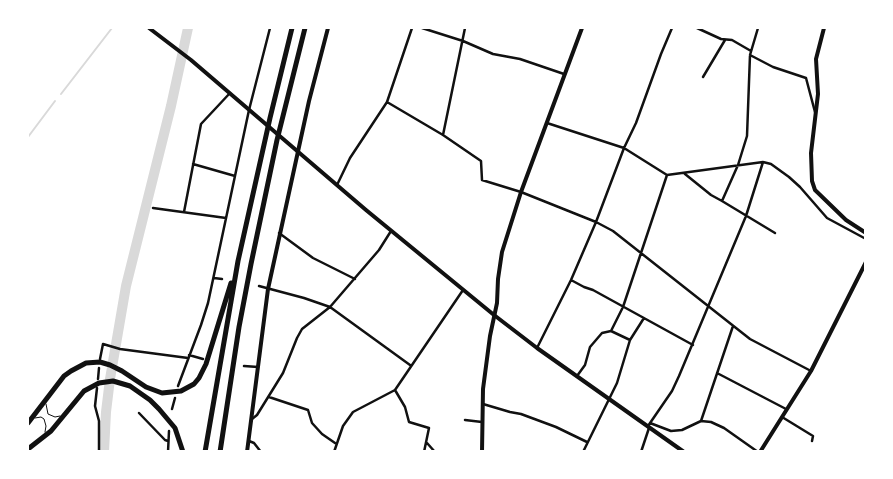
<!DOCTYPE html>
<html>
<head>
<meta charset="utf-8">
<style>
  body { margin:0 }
  #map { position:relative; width:893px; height:479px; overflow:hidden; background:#fff; font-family:Manrope,sans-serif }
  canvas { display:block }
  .frame { position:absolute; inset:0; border:29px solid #fff; pointer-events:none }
</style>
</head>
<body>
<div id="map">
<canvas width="893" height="479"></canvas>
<div class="frame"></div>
</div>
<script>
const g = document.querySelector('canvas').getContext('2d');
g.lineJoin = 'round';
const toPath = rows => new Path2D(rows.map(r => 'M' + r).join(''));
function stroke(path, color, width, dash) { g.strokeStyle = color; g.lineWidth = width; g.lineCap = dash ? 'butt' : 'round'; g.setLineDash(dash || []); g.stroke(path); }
const stream = toPath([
  [61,94,112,28],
  [28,137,55,101]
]);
const river = toPath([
  [104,452,106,412,110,379,126,286,171,106,188,28]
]);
const service = toPath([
  [46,404,48,414,55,417,60,416],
  [35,418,41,417,44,419,46,426,45,432]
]);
const minor = toPath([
  [422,28,463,41,493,54,520,59,564,74],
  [697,28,721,39,732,40,751,51],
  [758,28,750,55,747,136,738,165,722,201,775,233],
  [750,55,773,67,806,78,815,112],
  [703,77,725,40],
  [387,102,443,135,481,161,482,180,521,192,596,222,613,231,750,339,811,371],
  [547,123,624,148,667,175,763,162,771,164,789,177,800,187,827,218,866,239],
  [443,135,465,28],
  [193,164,235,176],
  [685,174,711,195,722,201],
  [337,185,350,158,387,102,412,28],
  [153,208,226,218],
  [184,212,201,124,230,93],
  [279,233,313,258,355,279],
  [214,278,222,279],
  [571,280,584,287,593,290,693,345],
  [259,286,304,298,330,307,410,365],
  [611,331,623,307,667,175],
  [537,348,571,280,596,222,624,148,636,123,661,54,672,28],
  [189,355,203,359],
  [100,359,103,344,120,349,188,358],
  [244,366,258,367],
  [717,373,786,409],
  [577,376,585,365,590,347,602,333,611,331,630,340],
  [98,379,99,368],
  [178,386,201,325,208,303,249,110,270,28],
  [97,388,95,406,99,421,99,452],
  [395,390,405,407,409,422,429,428,424,452],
  [269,397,308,410,312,423,322,434,335,443],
  [483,404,510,412,521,414,556,427,587,442],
  [172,409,175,398],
  [139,413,165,440,168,441],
  [782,417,813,436,812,441],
  [252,419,257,415,283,373,297,338,302,329,330,307,379,250,391,231],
  [465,420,482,422],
  [701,421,733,326],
  [650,423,671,431,682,430,701,421,711,422,724,428,758,452],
  [648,426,672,391,679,376,746,216,763,162],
  [249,441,254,443,261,452],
  [427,443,435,452],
  [168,452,169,431],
  [334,452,343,426,353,412,395,390,463,290],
  [583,452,617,383,630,340,644,318],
  [641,452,649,428]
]);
const tertiary = toPath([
  [824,28,816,59,818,94,811,153,812,181,815,190,846,220,866,233],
  [247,452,268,289,309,101,328,28],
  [482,452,483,389,490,336,497,303,498,279,502,252,521,192,582,28],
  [760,452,811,371,866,262]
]);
const secondary = toPath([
  [149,28,191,60,366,210,494,315,537,348,684,452]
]);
const motorway = toPath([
  [28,423,64,376,71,371,86,363,100,362,110,365,122,371,146,387,162,393,181,391,194,384,199,378,206,364,231,283],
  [28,449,51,431,84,391,99,383,113,381,130,386,150,400,159,409,175,428,183,452],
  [205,452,238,261,270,118,292,28],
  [220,452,239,327,251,264,277,140,305,28]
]);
stroke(stream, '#d9d9d9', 2);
stroke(river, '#d9d9d9', 10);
stroke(service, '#111', 1);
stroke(minor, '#111', 2.5);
stroke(tertiary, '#111', 4);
stroke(secondary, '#111', 4);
stroke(motorway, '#111', 5);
</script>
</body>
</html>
